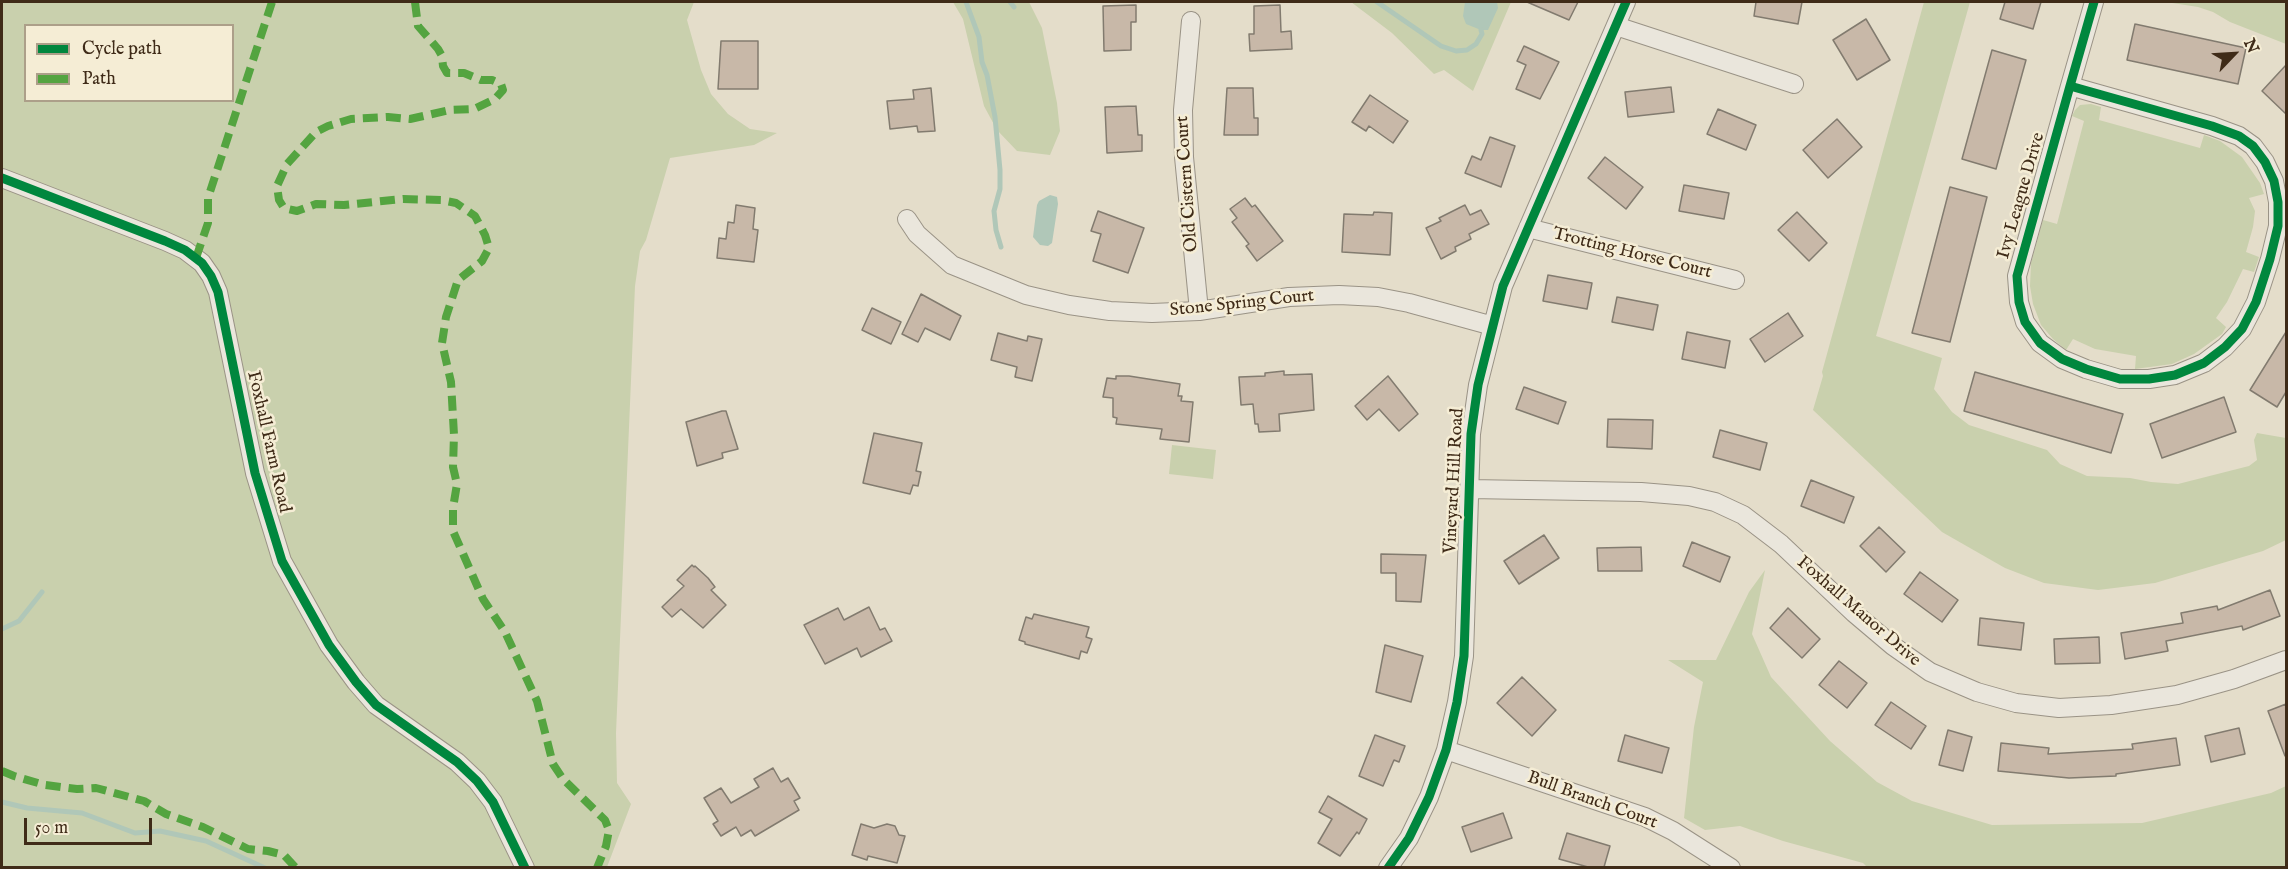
<!DOCTYPE html>
<html>
<head>
<meta charset="utf-8">
<style>
  body { margin:0 }
  #map { position:relative; width:2288px; height:869px; overflow:hidden; background:#e4ddca; font-family:"IM FELL English",serif }
  canvas { display:block }
  .frame { position:absolute; inset:0; border:3px solid #3f2b18; pointer-events:none }
  .legend { position:absolute; left:24px; top:24px; width:210px; height:78px; box-sizing:border-box; background:#f5edd5; border:2px solid #ac9f89; margin:0; padding:8px 10px; list-style:none; font-size:18px; color:#3f2b18 }
  .legend li { display:flex; align-items:center; gap:12px; height:30px }
  .legend b { width:30px; border:2px solid #ac9f89 }
  .north { position:absolute; left:2204px; top:24px; width:60px; height:60px; -webkit-text-stroke:4px #f5edd5; paint-order:stroke; rotate:65deg; font-size:16px; font-weight:700; line-height:24px; text-align:center; color:#3f2b18 }
  .north::after { content:''; display:block; margin:auto; width:21px; height:27px; background:#3f2b18; clip-path:polygon(50% 0,100% 100%,50% 72%,0 100%) }
  .scale { position:absolute; left:24px; top:818px; width:128px; height:27px; box-sizing:border-box; border:3px solid #3f2b18; border-top:0; padding-left:8px; font-size:18px; line-height:21px; white-space:nowrap; color:#3f2b18; -webkit-text-stroke:4px #f5edd5; paint-order:stroke }
</style>
</head>
<body>
<div id="map">
<canvas width="2288" height="869"></canvas>
<div class="frame"></div>
<ul class="legend">
<li><b style="height:8px;background:#00873e"></b>Cycle path</li>
<li><b style="height:8px;background:#54a440"></b>Path</li>
</ul>
<div class="north">N</div>
<div class="scale">50 m</div>
</div>
<script>
const g = document.querySelector('canvas').getContext('2d');
g.lineJoin = 'round';
function paint(path, color) { g.fillStyle = color; g.fill(path, 'evenodd'); }
const toPath = rows => new Path2D(rows.map(r => 'M' + r).join(''));
function stroke(path, color, width, dash) { g.strokeStyle = color; g.lineWidth = width; g.lineCap = dash ? 'butt' : 'round'; g.setLineDash(dash || []); g.stroke(path); }
function label(font, color, halo, rows, align = 'center') {
  g.font = font + ' "IM FELL English",serif'; g.lineWidth = 5; g.setLineDash([]); g.textBaseline = 'middle'; g.strokeStyle = halo; g.fillStyle = color; for (const [text, x, y, turn = 0] of rows) {
    g.save(); g.translate(x, y); g.rotate((+turn || 0) * Math.PI / 180); g.textAlign = isNaN(turn) ? turn : align; if (halo) g.strokeText(text, 0, 0); g.fillText(text, 0, 0); g.restore();
  }
}
const green = toPath([
  [2,2,694,2,687,20,701,70,711,94,728,114,750,129,777,133,754,145,670,158,646,240,640,251,635,286,616,733,617,783,631,804,607,867,2,867],
  [26,26,232,26,232,100,26,100],
  [953,2,1029,2,1042,28,1057,103,1060,131,1050,155,1017,151,997,130,984,106,963,19],
  [1351,2,1511,2,1473,91,1444,70,1434,74,1392,33],
  [1924,2,1970,2,1876,336,1942,358,1934,389,1952,412,1969,425,2047,450,2060,464,2087,476,2130,478,2151,482,2178,484,2249,466,2257,460,2254,440,2257,433,2286,438,2286,540,2263,551,2155,583,2098,590,2044,583,2005,568,1942,532,1813,410,1823,376,1822,372],
  [2166,2,2286,2,2286,44,2230,22,2213,12,2198,7],
  [2091,104,2101,107,2099,120,2200,148,2204,135,2220,141,2242,157,2260,183,2264,194,2249,198,2255,211,2253,227,2246,252,2259,257,2254,272,2243,269,2227,302,2216,318,2226,327,2222,334,2194,354,2172,364,2135,369,2136,356,2095,349,2073,339,2066,350,2053,339,2041,325,2033,304,2030,286,2031,263,2043,220,2057,224,2084,121,2072,116,2075,110,2080,105],
  [1172,445,1216,450,1213,479,1169,474],
  [1765,570,1752,634,1771,677,1830,741,1877,782,1912,801,1992,825,2142,823,2271,793,2286,786,2286,867,1867,867,1863,863,1783,841,1740,826,1705,830,1684,818,1694,727,1703,682,1668,660,1716,660,1749,592]
]);
const water = toPath([
  [1465,2,1497,2,1498,8,1488,30,1481,30,1466,24,1463,16],
  [1050,195,1057,197,1058,204,1052,243,1048,246,1040,245,1033,237,1037,205,1039,201]
]);
const stream = toPath([
  [966,2,979,37,982,62,987,75,995,117,1000,170,1000,189,994,211,996,230,1001,247],
  [1010,2,1014,7],
  [1377,2,1441,46,1456,51,1467,50,1476,44,1482,34,1481,30],
  [2,629,19,621,42,592],
  [2,802,27,808,82,813,135,833,160,831,206,841,265,868]
]);
const building = toPath([
  [1527,2,1578,2,1569,20,1527,2],
  [1756,2,1802,2,1798,24,1754,16,1756,2],
  [2005,2,2041,2,2033,29,2000,19,2005,2],
  [1136,5,1136,22,1131,22,1131,50,1104,51,1103,6,1136,5],
  [1280,5,1281,32,1291,31,1292,49,1250,51,1249,34,1254,34,1254,6,1280,5],
  [1866,19,1890,60,1857,80,1833,40,1866,19],
  [2135,24,2246,48,2238,84,2127,60,2135,24],
  [721,41,758,41,758,89,718,89,721,41],
  [1524,46,1559,62,1540,99,1516,89,1526,65,1517,61,1524,46],
  [1992,50,2026,60,1996,169,1962,159,1992,50],
  [2286,65,2286,114,2262,91,2286,65],
  [1671,87,1674,112,1628,117,1625,92,1671,87],
  [931,88,935,131,918,132,917,126,890,129,887,101,914,99,913,90,931,88],
  [1227,88,1253,88,1254,118,1258,118,1258,135,1224,135,1227,88],
  [1370,95,1408,121,1393,143,1369,126,1366,131,1352,122,1370,95],
  [1136,106,1138,135,1142,135,1142,151,1107,153,1105,107,1136,106],
  [1718,109,1756,125,1746,150,1707,134,1718,109],
  [1837,119,1862,147,1828,178,1803,150,1837,119],
  [1490,137,1515,146,1501,187,1465,173,1472,156,1481,160,1490,137],
  [1605,157,1643,187,1626,209,1588,178,1605,157],
  [1684,185,1729,193,1724,219,1679,211,1684,185],
  [1950,187,1987,197,1950,342,1912,333,1950,187],
  [1245,198,1252,207,1255,205,1283,241,1257,261,1246,246,1249,244,1232,222,1237,218,1230,209,1245,198],
  [736,205,755,208,753,229,758,230,754,262,717,258,719,238,726,239,728,222,734,223,736,205],
  [1465,205,1470,215,1481,210,1489,224,1469,234,1471,239,1455,247,1456,251,1441,259,1426,228,1441,221,1439,218,1465,205],
  [1098,211,1144,228,1128,273,1093,261,1101,234,1091,231,1098,211],
  [1374,212,1392,213,1390,255,1342,252,1344,214,1373,215,1374,212],
  [1797,212,1827,243,1809,261,1778,230,1797,212],
  [1548,275,1592,283,1587,309,1543,301,1548,275],
  [921,294,961,316,950,340,925,328,918,342,902,334,921,294],
  [1617,297,1658,305,1653,330,1612,322,1617,297],
  [872,308,901,322,891,344,862,330,872,308],
  [1788,313,1803,336,1765,362,1750,339,1788,313],
  [1687,332,1730,341,1725,368,1682,359,1687,332],
  [2286,332,2286,392,2277,407,2250,390,2286,332],
  [998,333,1027,341,1028,336,1042,339,1032,381,1015,377,1017,367,991,360,998,333],
  [1284,371,1284,375,1312,374,1314,410,1279,414,1280,431,1259,432,1258,424,1255,424,1253,404,1241,405,1239,377,1265,376,1265,373,1284,371],
  [1975,372,2123,414,2111,453,1964,411,1975,372],
  [1116,376,1129,376,1180,384,1178,396,1182,396,1181,401,1193,402,1189,442,1160,439,1162,429,1116,424,1117,418,1113,417,1113,398,1103,397,1107,378,1116,379,1116,376],
  [1388,376,1418,414,1399,431,1379,409,1367,420,1355,406,1388,376],
  [1524,387,1566,402,1558,424,1516,409,1524,387],
  [2224,397,2236,432,2162,458,2150,424,2224,397],
  [722,411,726,411,738,449,722,453,723,458,697,466,686,422,722,411],
  [1608,419,1653,420,1652,449,1607,447,1608,419],
  [1720,430,1767,443,1760,470,1713,457,1720,430],
  [874,433,922,443,916,471,921,472,918,486,913,485,910,494,863,483,874,433],
  [1811,480,1854,497,1844,523,1801,506,1811,480],
  [1879,527,1905,552,1886,572,1860,546,1879,527],
  [1544,535,1559,558,1519,584,1504,561,1544,535],
  [1692,542,1730,557,1720,582,1683,566,1692,542],
  [1641,547,1642,571,1598,571,1597,548,1641,547],
  [1381,554,1426,555,1421,602,1396,601,1396,573,1381,573,1381,554],
  [692,565,694,567,695,566,708,578,715,587,711,590,726,605,703,628,681,609,672,617,662,607,684,586,677,580,692,565],
  [1920,572,1958,600,1942,622,1904,594,1920,572],
  [2270,590,2280,616,2243,630,2242,626,2166,641,2168,651,2125,659,2121,633,2183,623,2181,613,2217,606,2218,610,2270,590],
  [869,607,880,630,885,628,892,641,861,657,857,648,825,664,804,625,838,608,844,620,869,607],
  [1788,608,1820,639,1802,658,1770,628,1788,608],
  [1034,614,1089,627,1086,637,1092,639,1087,653,1081,651,1079,659,1025,644,1025,642,1019,640,1026,617,1032,619,1034,614],
  [1980,618,2024,623,2021,650,1978,645,1980,618],
  [2099,637,2100,663,2055,664,2054,639,2099,637],
  [1385,645,1423,656,1411,702,1376,692,1385,645],
  [1839,661,1867,683,1847,708,1819,685,1839,661],
  [1522,677,1556,710,1532,736,1497,703,1522,677],
  [1891,702,1926,726,1911,749,1875,725,1891,702],
  [2286,704,2286,756,2285,756,2268,711,2286,704],
  [2239,728,2245,754,2211,762,2205,736,2239,728],
  [1948,730,1972,737,1963,771,1939,765,1948,730],
  [1375,735,1405,746,1399,762,1394,760,1383,786,1359,776,1375,735],
  [1625,735,1669,748,1662,773,1618,761,1625,735],
  [2176,738,2180,765,2116,774,2116,776,2069,778,1998,771,2001,743,2049,748,2048,754,2133,749,2132,744,2176,738],
  [773,768,781,782,788,778,800,798,794,801,799,810,755,836,751,830,741,836,736,827,721,836,713,824,718,821,704,798,721,788,731,803,759,787,754,779,773,768],
  [1328,796,1367,819,1359,834,1357,832,1340,856,1318,843,1332,819,1319,812,1328,796],
  [1503,813,1512,838,1471,852,1462,827,1503,813],
  [861,824,874,828,887,824,895,826,899,835,905,836,897,863,868,856,867,860,852,855,861,824],
  [1567,833,1610,846,1604,867,1588,867,1559,859,1567,833]
]);
const minor = toPath([
  [1191,21,1183,110,1184,157,1199,311],
  [1616,26,1794,84],
  [2070,86,2017,276,2019,302,2025,322,2040,343,2062,359,2086,369,2120,379,2149,379,2175,375,2204,363,2225,347,2242,329,2256,302,2270,259,2278,226,2278,202,2274,181,2265,162,2253,146,2239,136,2212,126,2070,86,2094,2],
  [2,178,165,241,185,250,202,263,211,276,218,292,255,473,282,561,329,645,356,682,376,705,457,762,477,781,493,802,525,868],
  [907,219,917,234,952,265,1026,295,1069,305,1110,311,1152,313,1199,311,1289,297,1339,295,1378,297,1409,303,1493,326],
  [1528,228,1735,280],
  [1470,489,1641,492,1689,496,1715,502,1743,515,1781,544,1854,613,1893,646,1930,672,1977,692,2016,703,2059,708,2111,705,2177,695,2234,679,2286,660],
  [1446,750,1645,817,1673,831,1731,868],
  [1388,868,1409,838,1429,797,1446,750,1457,702,1464,656,1471,434,1478,385,1503,286,1626,2]
]);
const quiet = toPath([
  [415,2,418,26,438,49,442,56,443,66,447,73,464,73,481,80,492,80,501,84,503,90,495,99,474,109,450,110,410,119,388,117,351,119,328,126,316,132,287,164,277,186,279,200,284,208,297,211,316,204,344,205,403,199,441,200,456,203,475,216,485,235,489,248,482,261,458,280,446,317,442,343,451,382,454,435,453,467,457,484,453,508,453,531,483,599,505,632,537,701,553,764,563,779,605,820,609,830,606,846,597,868],
  [196,258,208,223,208,198,272,2],
  [2,771,14,776,45,785,77,789,96,788,144,801,166,814,203,827,248,849,268,851,284,855,296,868]
]);
const cycleway = toPath([
  [2070,86,2017,276,2019,302,2025,322,2040,343,2062,359,2086,369,2120,379,2149,379,2175,375,2204,363,2225,347,2242,329,2256,302,2270,259,2278,226,2278,202,2274,181,2265,162,2253,146,2239,136,2212,126,2070,86,2094,2],
  [2,178,165,241,185,250,202,263,211,276,218,292,255,473,282,561,329,645,356,682,376,705,457,762,477,781,493,802,525,868],
  [1388,868,1409,838,1429,797,1446,750,1457,702,1464,656,1471,434,1478,385,1503,286,1626,2]
]);
const streetNames = [
  ["Old Cistern Court",1188,184,-94],
  ["Ivy League Drive",2022,196,-74],
  ["Trotting Horse Court",1632,254,14],
  ["Stone Spring Court",1242,304,-6],
  ["Foxhall Farm Road",268,442,77],
  ["Vineyard Hill Road",1455,481,-87],
  ["Foxhall Manor Drive",1858,612,41],
  ["Bull Branch Court",1592,801,20]
];
paint(green, '#c9d0ad');
paint(water, '#b0c7b8');
stroke(stream, '#b0c7b8', 5);
paint(building, '#c8b8a8');
stroke(building, '#827b6f', 1.5);
stroke(minor, '#9a9386', 20);
stroke(minor, '#eae6dc', 18);
stroke(quiet, '#54a440', 8, [15, 8]);
stroke(cycleway, '#00873e', 9);
label('18px', '#3f2b18', '#f5edd5', streetNames);
</script>
</body>
</html>
